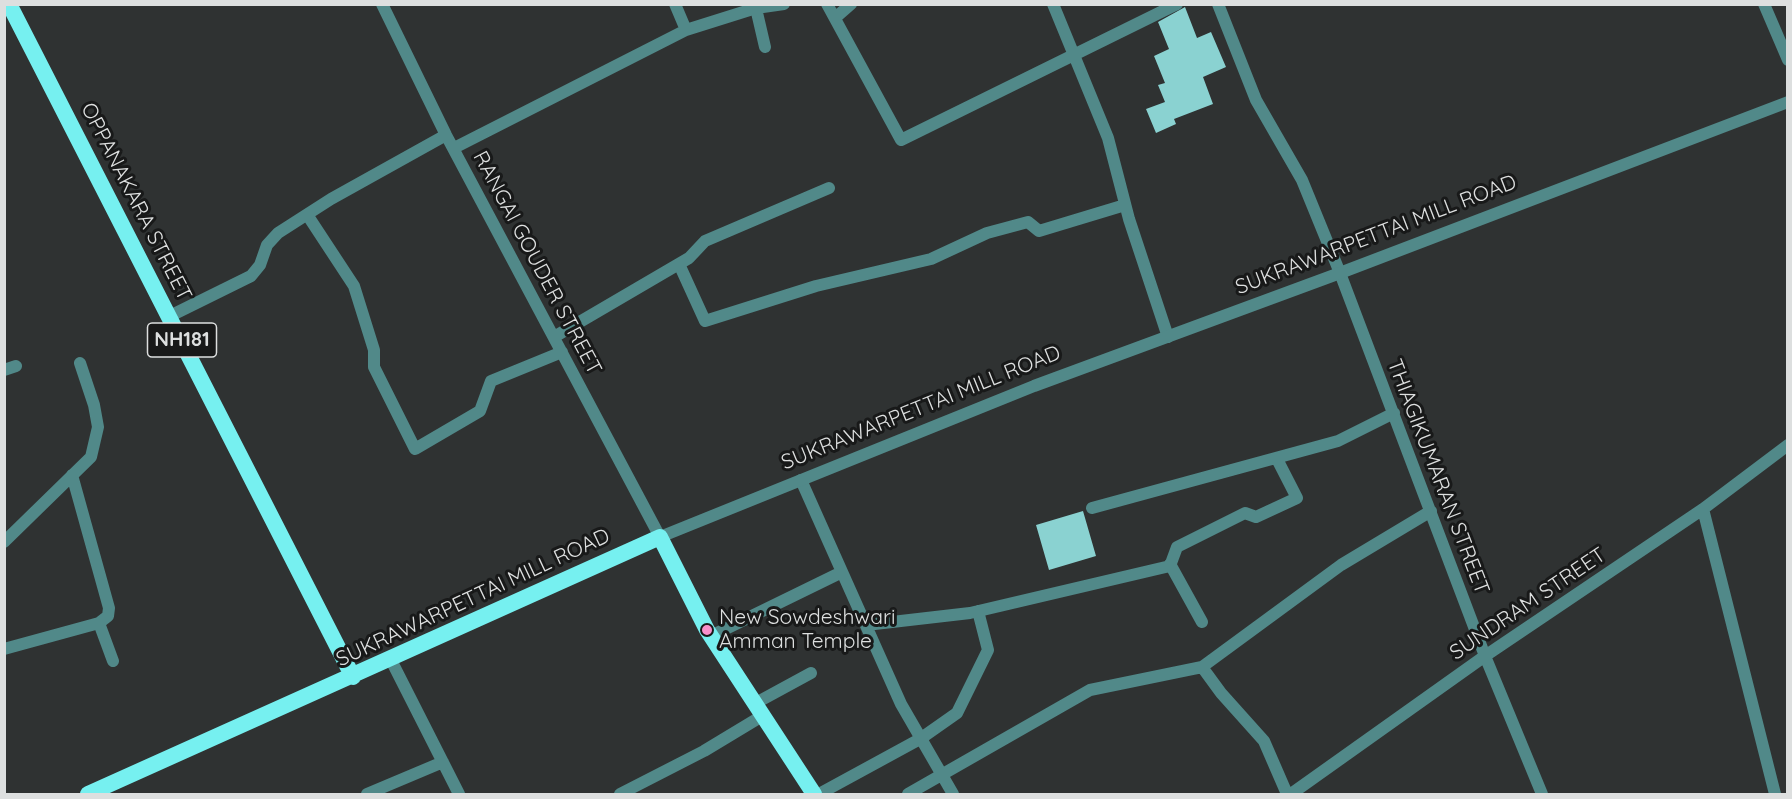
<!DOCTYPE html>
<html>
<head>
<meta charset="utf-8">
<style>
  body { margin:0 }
  #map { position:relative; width:1792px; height:799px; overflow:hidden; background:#2f3232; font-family:Quicksand,sans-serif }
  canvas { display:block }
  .frame { position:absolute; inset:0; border:6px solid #dddfdf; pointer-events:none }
</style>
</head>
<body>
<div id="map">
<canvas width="1792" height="799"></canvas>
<div class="frame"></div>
</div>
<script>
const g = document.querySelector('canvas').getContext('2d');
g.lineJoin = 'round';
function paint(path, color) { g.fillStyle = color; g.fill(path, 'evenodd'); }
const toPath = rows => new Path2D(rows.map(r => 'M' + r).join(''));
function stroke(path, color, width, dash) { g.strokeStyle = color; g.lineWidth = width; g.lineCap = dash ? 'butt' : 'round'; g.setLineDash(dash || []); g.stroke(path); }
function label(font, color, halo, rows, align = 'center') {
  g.font = font + ' Quicksand,sans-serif'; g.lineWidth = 6; g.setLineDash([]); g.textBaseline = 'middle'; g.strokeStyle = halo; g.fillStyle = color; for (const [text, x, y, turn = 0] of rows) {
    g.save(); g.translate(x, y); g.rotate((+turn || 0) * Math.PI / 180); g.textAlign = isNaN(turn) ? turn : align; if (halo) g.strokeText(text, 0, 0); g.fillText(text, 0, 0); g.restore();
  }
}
const building = toPath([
  [1185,7,1197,38,1211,32,1226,67,1203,77,1213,104,1174,119,1176,124,1156,133,1146,109,1165,102,1158,85,1165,83,1154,56,1169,49,1158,22],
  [1083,511,1096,556,1049,570,1036,525]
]);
const minor = toPath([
  [382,4,446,135,660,537],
  [675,4,686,30],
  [755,4,765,47],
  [827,4,901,140,1177,4],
  [1053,4,1108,138,1129,219,1168,337],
  [1218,4,1256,100,1302,180,1340,273,1485,656,1542,794],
  [1764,4,1788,60],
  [835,18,851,4],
  [454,148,686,30,756,8,784,4],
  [308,216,354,286,374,350,374,367,415,449,480,411,491,381,562,352],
  [679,264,705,321,816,286,931,259,987,233,1028,222,1039,231,1125,205],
  [170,316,251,276,260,265,267,245,278,233,331,199,446,135],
  [554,337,689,258,705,241,829,188],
  [4,370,16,366],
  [801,480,901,704,953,794],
  [1092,508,1338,441,1394,413],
  [1703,509,1775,794],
  [4,542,91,457,98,427,94,405,80,363],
  [1170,564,1202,622],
  [99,623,113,661],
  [866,625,970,613,1170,566,1177,547,1245,513,1256,517,1297,498,1277,459],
  [711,636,842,572],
  [4,649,99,623,108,616,109,608,72,475],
  [391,660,459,794],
  [1202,667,1221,693,1264,741,1287,794],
  [754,704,811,673],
  [367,794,443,762],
  [620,794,704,751,762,716],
  [819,794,920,739,957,713,988,650,978,611],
  [908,794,1090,690,1202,667,1341,565,1431,511],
  [1291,794,1485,656,1703,509,1788,445]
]);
const tertiary = toPath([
  [660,537,1034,386,1340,273,1788,102]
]);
const trunk = toPath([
  [9,4,353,677],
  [88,794,660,537,707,630,814,794]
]);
const markers = [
  [707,630,6,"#f890cc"]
];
const shields = [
  [182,340,69]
];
const shieldNames = [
  ["NH181",182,340]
];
const streetNames = [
  ["OPPANAKARA STREET",136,202,63],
  ["SUKRAWARPETTAI MILL ROAD",1376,235,-21],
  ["RANGAI GOUDER STREET",537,263,62],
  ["SUKRAWARPETTAI MILL ROAD",921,408,-22],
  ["THIAGIKUMARAN STREET",1438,477,69],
  ["SUKRAWARPETTAI MILL ROAD",473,598,-25],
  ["SUNDRAM STREET",1528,604,-34]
];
const poiNames = [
  ["New Sowdeshwari",719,618],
  ["Amman Temple",719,642]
];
paint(building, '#8ad2d1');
stroke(minor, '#518989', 12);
stroke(tertiary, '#518989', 12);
stroke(trunk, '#76f0f0', 16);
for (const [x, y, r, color] of markers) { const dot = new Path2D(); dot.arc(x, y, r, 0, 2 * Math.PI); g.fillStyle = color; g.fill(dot); stroke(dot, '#181919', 2); }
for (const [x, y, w] of shields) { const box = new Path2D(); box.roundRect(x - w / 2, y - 17, w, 34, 4.5); g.fillStyle = '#181919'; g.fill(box); stroke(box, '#dddfdf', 1.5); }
label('bold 20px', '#dddfdf', null, shieldNames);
label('21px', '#dddfdf', '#181919', streetNames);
label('21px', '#dddfdf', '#181919', poiNames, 'left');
</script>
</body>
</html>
